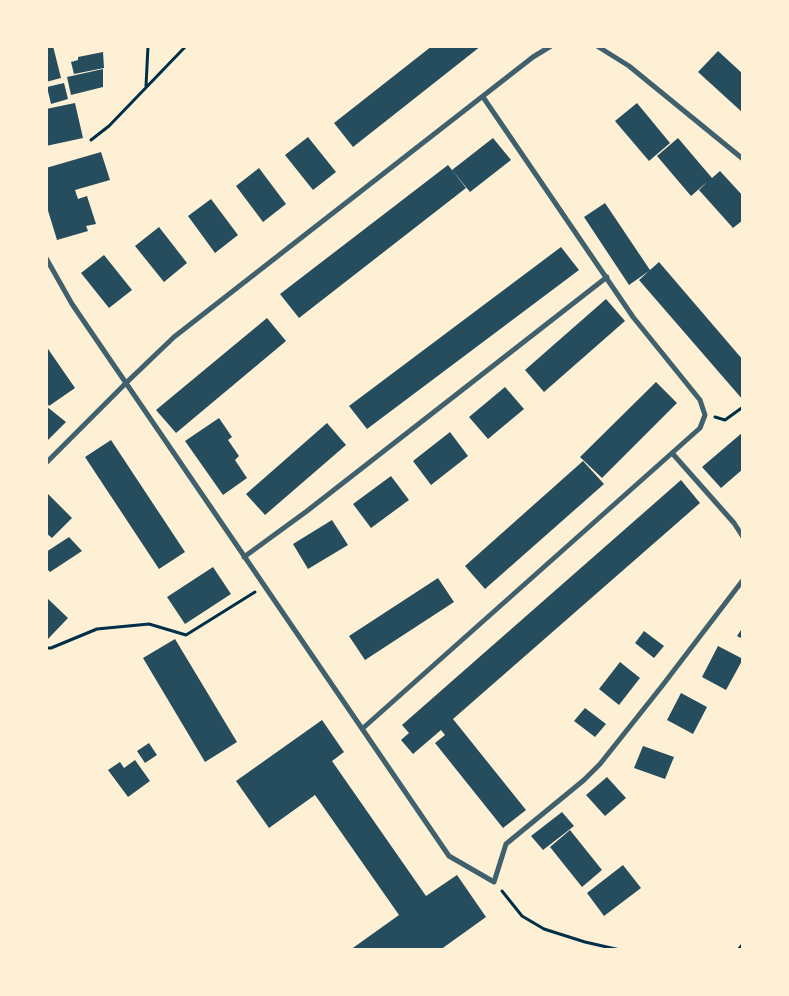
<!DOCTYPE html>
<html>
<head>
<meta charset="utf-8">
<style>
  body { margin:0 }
  #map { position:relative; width:789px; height:996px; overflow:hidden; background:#fdf0d5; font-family:"Exo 2",sans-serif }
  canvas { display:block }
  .frame { position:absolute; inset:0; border:48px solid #fdf0d5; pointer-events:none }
</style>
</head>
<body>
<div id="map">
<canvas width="789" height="996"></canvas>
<div class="frame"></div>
</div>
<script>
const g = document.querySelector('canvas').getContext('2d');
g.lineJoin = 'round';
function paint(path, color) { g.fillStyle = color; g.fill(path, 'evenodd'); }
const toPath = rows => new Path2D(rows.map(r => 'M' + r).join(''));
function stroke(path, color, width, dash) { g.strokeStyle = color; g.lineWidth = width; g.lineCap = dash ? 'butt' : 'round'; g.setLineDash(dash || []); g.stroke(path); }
const building = toPath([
  [46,46,53,46,61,78,46,82],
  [432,46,481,46,353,147,334,123],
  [718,51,743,74,743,113,698,72],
  [103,52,104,68,74,74,71,62,78,60,78,57],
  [103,69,103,87,71,95,67,77],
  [64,83,68,99,51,104,47,87],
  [75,103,83,138,46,146,46,109],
  [637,103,670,143,649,161,615,121],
  [308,137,336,172,313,190,285,155],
  [493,138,511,160,470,192,452,170],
  [678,138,712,178,720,171,743,196,743,220,733,228,699,190,707,182,691,196,657,156],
  [101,152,110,180,75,190,78,199,87,196,96,224,86,226,88,231,57,240,46,204,46,168],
  [448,165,466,188,299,318,280,294],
  [259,168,286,204,263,222,236,186],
  [211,199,238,235,215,253,188,216],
  [605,203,650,270,659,262,743,360,743,400,639,280,649,271,629,285,584,217],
  [159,227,187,263,164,282,135,246],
  [561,247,579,270,367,429,349,406],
  [104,255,132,290,109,308,81,273],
  [606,299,625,321,544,392,525,370],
  [267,318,286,341,176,433,156,410],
  [46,346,75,388,49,406,46,401],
  [656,382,677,403,602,478,580,457],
  [505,387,524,409,488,439,469,417],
  [46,406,66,422,46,442],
  [219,418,232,437,228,440,239,456,235,460,247,478,223,495,185,441],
  [327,423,346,445,265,515,246,494],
  [450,432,468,456,431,485,413,461],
  [743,432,743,469,721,488,702,467],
  [111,440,185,552,159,569,85,457],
  [583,461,604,484,485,589,465,566],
  [391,476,409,500,371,528,353,504],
  [681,480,700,503,453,719,526,810,503,828,435,743,445,735,441,730,413,754,401,740,409,733,402,725],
  [46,492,72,518,52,538,46,533],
  [332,520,348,545,308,569,293,544],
  [69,537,82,551,50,572,46,568,46,552],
  [213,567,231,594,185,624,167,597],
  [438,578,454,602,365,660,349,636],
  [46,597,68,618,47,640,46,639],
  [743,622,743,639,737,636,743,627,741,626],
  [644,631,664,646,654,658,635,643],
  [175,639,237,742,205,762,143,658],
  [718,646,743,659,726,690,702,677],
  [620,662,640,678,619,705,599,689],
  [681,693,707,707,693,734,667,720],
  [585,708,606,724,595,737,574,721],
  [322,720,344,752,332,761,426,896,457,875,486,917,440,950,350,950,399,915,315,795,269,828,236,781],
  [149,743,157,755,145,763,137,751],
  [643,746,674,757,665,779,634,768],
  [135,760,150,781,128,797,108,770,120,762,124,768],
  [607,777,626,798,605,816,586,795],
  [562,812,574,826,543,850,531,836],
  [570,830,602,870,582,887,550,847],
  [623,865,641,888,604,916,587,893]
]);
const path = toPath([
  [146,86,148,46],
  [91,140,109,126,186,46],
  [715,417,725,420,743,407],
  [46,648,51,648,97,629,149,624,186,635,255,592],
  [502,891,522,916,544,929,585,942,620,950],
  [738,950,743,944]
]);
const minor = toPath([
  [597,46,629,66,743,159],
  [46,258,72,304,449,856,494,882,506,844,584,780,600,764,662,686,743,580],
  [672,453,734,523,743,537],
  [46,463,126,383,174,337,533,57,551,46],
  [244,557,307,511,607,277],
  [362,729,672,453,700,428,705,415,700,400,633,317,483,97]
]);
paint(building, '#264d5e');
stroke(path, '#003049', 3);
stroke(minor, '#3f606c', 5);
</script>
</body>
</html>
